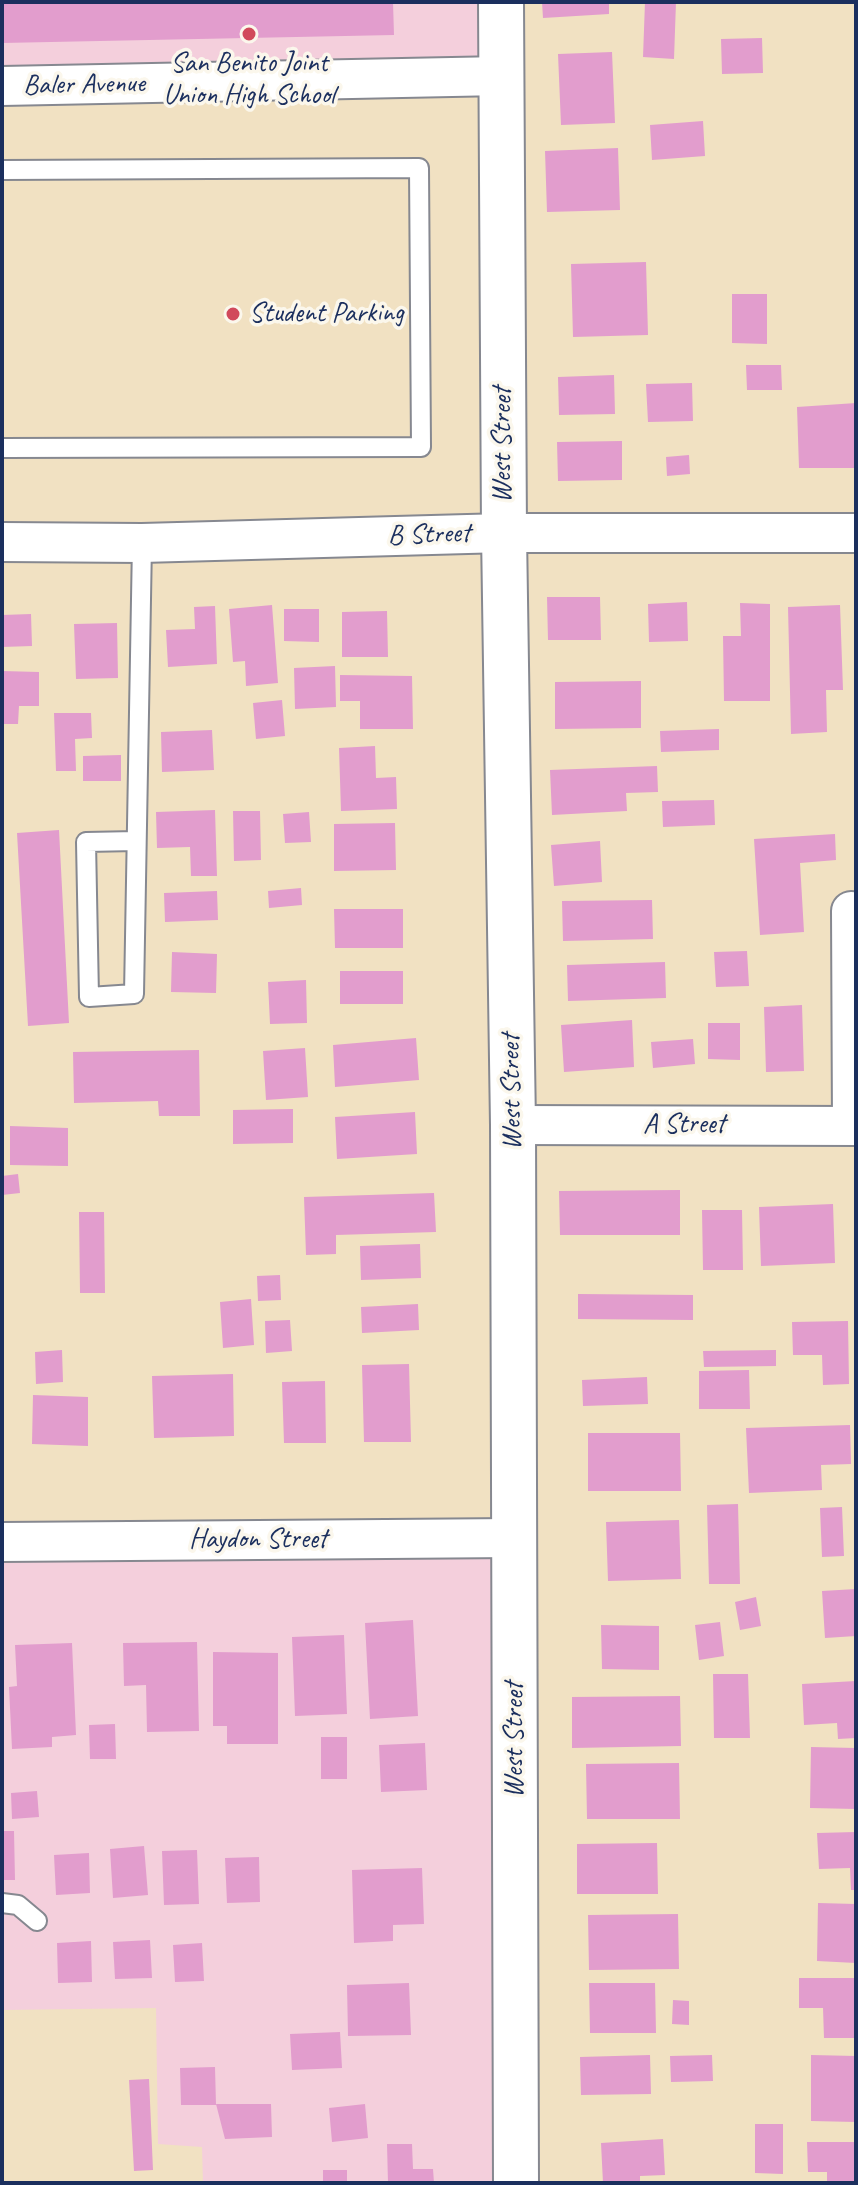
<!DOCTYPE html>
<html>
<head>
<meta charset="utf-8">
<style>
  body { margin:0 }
  #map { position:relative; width:858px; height:2185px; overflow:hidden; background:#f1e1c2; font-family:Caveat,sans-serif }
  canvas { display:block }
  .frame { position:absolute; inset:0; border:4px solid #1b2f5e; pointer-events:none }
</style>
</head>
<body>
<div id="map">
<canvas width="858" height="2185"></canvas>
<div class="frame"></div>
</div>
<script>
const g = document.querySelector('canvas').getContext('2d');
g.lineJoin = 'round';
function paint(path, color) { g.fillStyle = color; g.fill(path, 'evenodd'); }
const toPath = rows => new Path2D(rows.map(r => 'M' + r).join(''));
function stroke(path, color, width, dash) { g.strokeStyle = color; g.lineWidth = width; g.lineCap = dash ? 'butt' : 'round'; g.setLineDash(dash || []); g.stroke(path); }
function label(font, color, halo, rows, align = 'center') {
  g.font = font + ' Caveat,sans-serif'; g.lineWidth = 7; g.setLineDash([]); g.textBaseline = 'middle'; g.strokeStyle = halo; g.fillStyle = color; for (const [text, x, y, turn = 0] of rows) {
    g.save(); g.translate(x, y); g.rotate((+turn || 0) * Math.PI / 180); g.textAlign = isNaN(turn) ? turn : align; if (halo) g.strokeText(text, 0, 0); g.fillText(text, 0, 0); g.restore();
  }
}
const built = toPath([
  [2,2,496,2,496,65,2,78],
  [514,1538,516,2183,203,2183,202,2147,158,2144,156,2008,2,2010,2,1542]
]);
const building = toPath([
  [2,2,393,2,394,35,2,43],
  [542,2,609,2,609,14,543,18],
  [645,2,676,2,674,59,643,57],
  [762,38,763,73,722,74,721,39],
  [612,52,615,123,561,125,558,54],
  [703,121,705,156,652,160,650,125],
  [618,148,620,210,547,212,545,151],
  [646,262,648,335,573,337,571,264],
  [732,294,767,294,767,344,732,343],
  [746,365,781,365,782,390,747,390],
  [614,375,615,414,559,415,558,377],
  [692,383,693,421,648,422,646,384],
  [856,403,856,468,799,468,797,407],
  [622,441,622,480,558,481,557,442],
  [689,455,690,474,667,476,666,457],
  [547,597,600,597,601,640,548,640],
  [687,602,688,641,649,642,648,604],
  [740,603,770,604,770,701,724,701,723,636,741,636],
  [272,605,278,683,246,686,245,661,233,662,229,609],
  [840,605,843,690,826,690,827,732,791,734,788,607],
  [215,606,217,664,168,667,166,630,195,629,194,607],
  [284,609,319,609,319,642,284,641],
  [387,611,388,657,342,657,342,612],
  [31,614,32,646,2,647,2,615],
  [117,623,118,678,76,679,74,624],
  [335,666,336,707,295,709,294,668],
  [2,671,39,672,39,706,19,706,18,724,2,724],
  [340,675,412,676,413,729,360,729,360,701,340,701],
  [641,681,641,728,555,729,555,682],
  [282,700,285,736,256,739,253,703],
  [54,713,91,713,92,738,75,739,76,771,56,771],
  [719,729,719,750,661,752,660,731],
  [212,730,214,770,162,772,161,732],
  [375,746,376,778,396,777,397,809,341,811,339,748],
  [121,755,121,781,83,781,83,756],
  [657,766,658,792,626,793,627,811,552,815,550,770],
  [714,800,715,825,663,827,662,801],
  [215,810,217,876,191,876,190,847,157,848,156,812],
  [233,811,260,811,261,860,234,861],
  [309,812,311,842,285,843,283,814],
  [395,823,396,870,334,871,334,824],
  [59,830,69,1023,28,1026,17,833],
  [835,834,836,860,800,863,804,932,760,935,754,839],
  [600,841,602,882,554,886,551,845],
  [301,888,302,905,269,908,268,891],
  [217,891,218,920,165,922,164,893],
  [652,900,653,939,563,941,562,901],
  [334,909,403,909,403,948,335,948],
  [747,951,749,986,716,987,714,952],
  [172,952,217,954,216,993,171,992],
  [665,962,666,998,568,1001,567,965],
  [340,971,403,971,403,1004,340,1004],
  [306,980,307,1023,270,1024,268,982],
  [802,1005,804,1071,766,1072,764,1007],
  [632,1020,634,1067,564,1072,561,1025],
  [708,1023,740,1023,740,1060,708,1059],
  [416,1038,419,1080,335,1087,333,1045],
  [693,1039,695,1064,653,1068,651,1042],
  [305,1048,308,1097,266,1100,263,1051],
  [199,1050,200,1116,159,1116,158,1101,74,1103,73,1052],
  [293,1109,293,1143,233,1144,233,1110],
  [415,1112,417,1154,337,1159,335,1117],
  [10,1126,68,1128,68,1166,10,1165],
  [18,1174,20,1193,2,1195,2,1176],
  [680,1190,680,1235,560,1235,559,1191],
  [434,1193,436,1232,336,1235,336,1254,306,1255,304,1197],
  [833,1204,835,1263,761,1266,759,1207],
  [702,1210,742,1210,743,1270,703,1270],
  [79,1212,104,1212,105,1293,80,1293],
  [420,1244,421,1278,361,1280,360,1246],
  [280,1275,281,1300,258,1301,257,1276],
  [578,1294,693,1295,693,1320,578,1319],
  [251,1299,254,1345,223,1348,220,1302],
  [418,1304,419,1330,362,1333,361,1307],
  [290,1320,292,1351,266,1353,265,1321],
  [848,1321,849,1384,823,1385,822,1355,793,1355,792,1322],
  [62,1350,63,1382,36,1384,35,1352],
  [776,1350,776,1366,704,1367,703,1351],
  [409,1364,411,1442,364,1442,362,1365],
  [749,1370,750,1409,699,1409,699,1371],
  [233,1374,234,1436,154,1438,152,1376],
  [647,1377,648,1404,583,1406,582,1380],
  [325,1381,326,1443,284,1443,282,1382],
  [33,1395,88,1397,88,1446,32,1444],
  [850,1425,851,1464,821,1465,822,1490,749,1493,746,1428],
  [588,1433,680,1433,681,1491,588,1491],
  [738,1504,740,1584,709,1584,707,1505],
  [842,1507,844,1556,822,1557,820,1508],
  [679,1520,681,1579,608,1581,606,1522],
  [856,1589,856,1636,825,1638,822,1591],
  [756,1597,761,1626,740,1630,735,1602],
  [413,1620,418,1716,370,1719,365,1623],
  [720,1622,724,1656,699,1660,695,1625],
  [601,1625,659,1626,659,1670,602,1669],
  [344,1635,347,1714,295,1716,292,1637],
  [197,1642,199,1731,147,1732,146,1685,124,1686,123,1643],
  [72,1643,76,1735,52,1737,52,1747,12,1749,9,1687,17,1686,15,1645],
  [213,1652,278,1653,278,1744,227,1744,227,1726,213,1726],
  [713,1674,748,1674,750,1738,714,1738],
  [856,1681,856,1738,838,1739,837,1723,804,1725,802,1684],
  [680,1696,681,1746,572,1748,572,1697],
  [115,1724,116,1759,90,1759,89,1725],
  [321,1737,347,1737,347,1779,321,1779],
  [425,1743,427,1790,381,1792,379,1745],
  [811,1747,856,1748,856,1809,810,1808],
  [679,1763,680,1819,587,1819,586,1764],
  [37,1791,39,1817,12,1819,11,1793],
  [2,1831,14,1831,15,1880,2,1880],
  [856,1832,856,1890,851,1890,850,1868,819,1869,817,1833],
  [657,1843,658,1894,577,1894,577,1844],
  [144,1846,148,1895,113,1898,110,1849],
  [197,1850,199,1904,164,1905,162,1851],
  [89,1853,90,1893,56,1895,54,1855],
  [259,1857,260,1902,227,1903,225,1858],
  [422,1868,424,1924,393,1925,393,1941,354,1943,352,1870],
  [818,1903,856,1904,856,1963,817,1961],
  [678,1914,679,1969,589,1970,588,1915],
  [150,1940,152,1978,115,1979,113,1942],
  [91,1941,92,1982,58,1983,57,1943],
  [202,1943,204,1981,175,1982,173,1945],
  [799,1978,856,1978,856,2038,824,2038,823,2008,799,2008],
  [409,1983,411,2035,348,2036,347,1985],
  [589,1983,655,1983,656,2033,590,2033],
  [673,2000,689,2001,689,2025,672,2024],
  [340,2032,342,2068,292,2070,290,2034],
  [650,2055,651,2094,581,2095,580,2057],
  [712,2055,713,2081,671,2082,670,2056],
  [811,2055,856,2056,856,2122,811,2121],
  [215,2067,216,2105,181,2105,180,2068],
  [149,2079,153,2170,134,2171,129,2080],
  [216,2104,271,2104,272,2137,225,2139],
  [365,2104,368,2138,332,2142,329,2108],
  [755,2124,783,2124,783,2174,755,2173],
  [663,2139,665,2175,640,2176,640,2183,603,2183,601,2143],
  [807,2142,856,2142,856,2183,827,2183,827,2172,808,2172],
  [387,2144,412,2144,413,2169,433,2169,434,2183,388,2183],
  [323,2170,347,2170,347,2183,323,2183]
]);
const lane = toPath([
  [2,170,419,168,421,447,2,448],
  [136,841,86,842,89,997,134,994,142,543],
  [2,1903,18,1905,37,1921]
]);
const street = toPath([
  [2,86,502,76],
  [2,542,142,543,504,533,856,533],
  [851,911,852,1125],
  [513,1125,856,1126],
  [2,1542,514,1538]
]);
const secondary = toPath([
  [501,2,504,533,513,1125,516,2183]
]);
const markers = [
  [249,34,8,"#d1495b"],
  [233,314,8,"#d1495b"]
];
const poiNames = [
  ["San Benito Joint",249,64],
  ["Union High School",249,96],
  ["Student Parking",249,314,"left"]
];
const streetNames = [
  ["Baler Avenue",84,85,-1],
  ["West Street",503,445,-90],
  ["B Street",429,535,-2],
  ["West Street",512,1092,-91],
  ["A Street",684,1125],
  ["Haydon Street",258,1540],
  ["West Street",515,1740,-90]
];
paint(built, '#f4cfdc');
paint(building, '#e29dcd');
stroke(lane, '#868890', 22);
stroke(street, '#868890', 42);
stroke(secondary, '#868890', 48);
stroke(lane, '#fff', 18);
stroke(street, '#fff', 38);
stroke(secondary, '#fff', 44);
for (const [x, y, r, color] of markers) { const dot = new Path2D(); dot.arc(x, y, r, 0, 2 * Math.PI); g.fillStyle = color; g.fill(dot); stroke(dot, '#fbf7ec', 3); }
label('28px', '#1b2f5e', '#fbf7ec', poiNames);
label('28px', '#1b2f5e', '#fbf7ec', streetNames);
</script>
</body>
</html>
